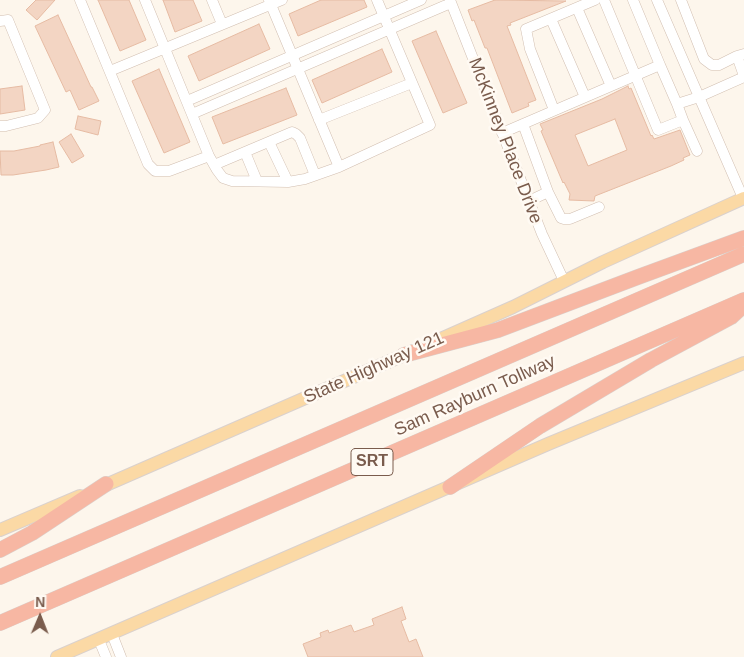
<!DOCTYPE html>
<html>
<head>
<meta charset="utf-8">
<style>
  body { margin:0 }
  #map { position:relative; width:744px; height:657px; overflow:hidden; background:#fdf6ec; font-family:Helvetica,sans-serif }
  canvas { display:block }
  .north { position:absolute; left:15px; top:592px; width:50px; height:50px; -webkit-text-stroke:4px #fffaf3; paint-order:stroke; rotate:1deg; font-size:14px; font-weight:700; line-height:20px; text-align:center; color:#7a5c4d }
  .north::after { content:''; display:block; margin:auto; width:18px; height:22px; background:#7a5c4d; clip-path:polygon(50% 0,100% 100%,50% 72%,0 100%) }
</style>
</head>
<body>
<div id="map">
<canvas width="744" height="657"></canvas>
<div class="north">N</div>
</div>
<script>
const g = document.querySelector('canvas').getContext('2d');
g.lineJoin = 'round';
function paint(path, color) { g.fillStyle = color; g.fill(path, 'evenodd'); }
const toPath = rows => new Path2D(rows.map(r => 'M' + r).join(''));
function stroke(path, color, width, dash) { g.strokeStyle = color; g.lineWidth = width; g.lineCap = dash ? 'butt' : 'round'; g.setLineDash(dash || []); g.stroke(path); }
function label(font, color, halo, rows, align = 'center') {
  g.font = font + ' Helvetica,sans-serif'; g.lineWidth = 5; g.setLineDash([]); g.textBaseline = 'middle'; g.strokeStyle = halo; g.fillStyle = color; for (const [text, x, y, turn = 0] of rows) {
    g.save(); g.translate(x, y); g.rotate((+turn || 0) * Math.PI / 180); g.textAlign = isNaN(turn) ? turn : align; if (halo) g.strokeText(text, 0, 0); g.fillText(text, 0, 0); g.restore();
  }
}
const building = toPath([
  [36,0,55,0,37,20,26,10,36,0],
  [98,0,129,0,146,40,120,51,98,0],
  [163,0,193,0,202,21,175,32,163,0],
  [321,0,364,0,367,7,298,36,289,14,321,0],
  [495,0,566,1,510,23,511,25,507,26,536,100,528,103,529,106,512,113,487,48,485,48,474,20,472,21,468,10,495,0],
  [58,15,91,87,92,87,99,101,79,110,70,90,66,92,35,26,58,15],
  [259,24,270,49,199,81,188,56,259,24],
  [436,31,467,103,443,113,412,41,436,31],
  [382,49,392,72,322,103,312,80,382,49],
  [159,69,190,142,164,153,132,81,159,69],
  [22,86,25,110,0,114,0,89,22,86],
  [628,86,629,89,631,88,651,136,652,135,654,139,680,130,690,155,683,158,684,160,671,166,595,196,594,201,569,200,570,194,564,182,563,183,541,131,543,130,540,124,602,99,628,86],
  [615,119,627,150,588,166,575,135,615,119],
  [286,88,297,115,223,144,212,117,286,88],
  [78,116,101,121,98,135,75,129,78,116],
  [71,134,84,156,72,163,59,142,71,134],
  [53,142,59,167,46,170,13,175,1,175,0,151,14,151,40,146,40,145,53,142],
  [402,607,406,619,401,621,409,642,416,639,423,657,308,657,303,644,321,637,320,633,328,630,329,633,351,625,354,632,374,625,372,619,402,607]
]);
const minor = toPath([
  [80,0,148,164,155,171,169,171,209,156],
  [145,0,209,156,217,170,223,178,232,181,288,182,305,179,339,167,430,125,377,0],
  [212,0,222,24],
  [269,0,339,167],
  [450,0,542,234,564,281],
  [604,0,658,130,683,120,677,104],
  [657,0,743,198],
  [681,0,704,59,712,65,719,65,737,56],
  [577,8,611,86],
  [551,19,585,97],
  [0,21,8,20,45,110,38,118,6,126,0,126],
  [744,54,737,56,744,76],
  [660,65,677,104,699,97,744,77],
  [110,71,282,0],
  [187,101,421,0],
  [554,110,530,49,526,29,595,0],
  [192,114,451,3],
  [319,120,412,83],
  [683,120,697,151],
  [523,124,548,192,529,201],
  [502,133,660,65,633,0],
  [269,142,288,182],
  [245,152,257,181],
  [214,165,292,132,296,134,300,138,315,175],
  [548,192,561,218,564,219,570,219,599,207],
  [112,634,121,657],
  [99,640,106,657]
]);
const major = toPath([
  [434,342,513,307,603,262,744,198],
  [99,488,413,351],
  [0,530,80,496],
  [57,657,548,444,744,363]
]);
const highway = toPath([
  [404,355,498,330,638,277,744,238],
  [450,487,540,426,651,360,731,317,744,305],
  [0,550,32,533,106,484],
  [0,577,744,254],
  [0,623,744,300]
]);
const shields = [
  [372,462,42]
];
const shieldNames = [
  ["SRT",372,462]
];
const streetNames = [
  ["McKinney Place Drive",505,141,69],
  ["State Highway 121",374,368,-24],
  ["Sam Rayburn Tollway",475,396,-24]
];
paint(building, '#f3d5c3');
stroke(building, '#e6bba3', 1);
stroke(minor, '#d1beb0', 11);
stroke(major, '#dad1cd', 14);
stroke(highway, '#dad1cd', 16);
stroke(minor, '#fff', 10);
stroke(major, '#fbd9a5', 12);
stroke(highway, '#f7b7a3', 15);
for (const [x, y, w] of shields) { const box = new Path2D(); box.roundRect(x - w / 2, y - 13.5, w, 27, 4); g.fillStyle = '#fffaf3'; g.fill(box); stroke(box, '#7a5c4d', 1); }
label('bold 16px', '#7a5c4d', null, shieldNames);
label('18px', '#7a5c4d', '#fffaf3', streetNames);
</script>
</body>
</html>
